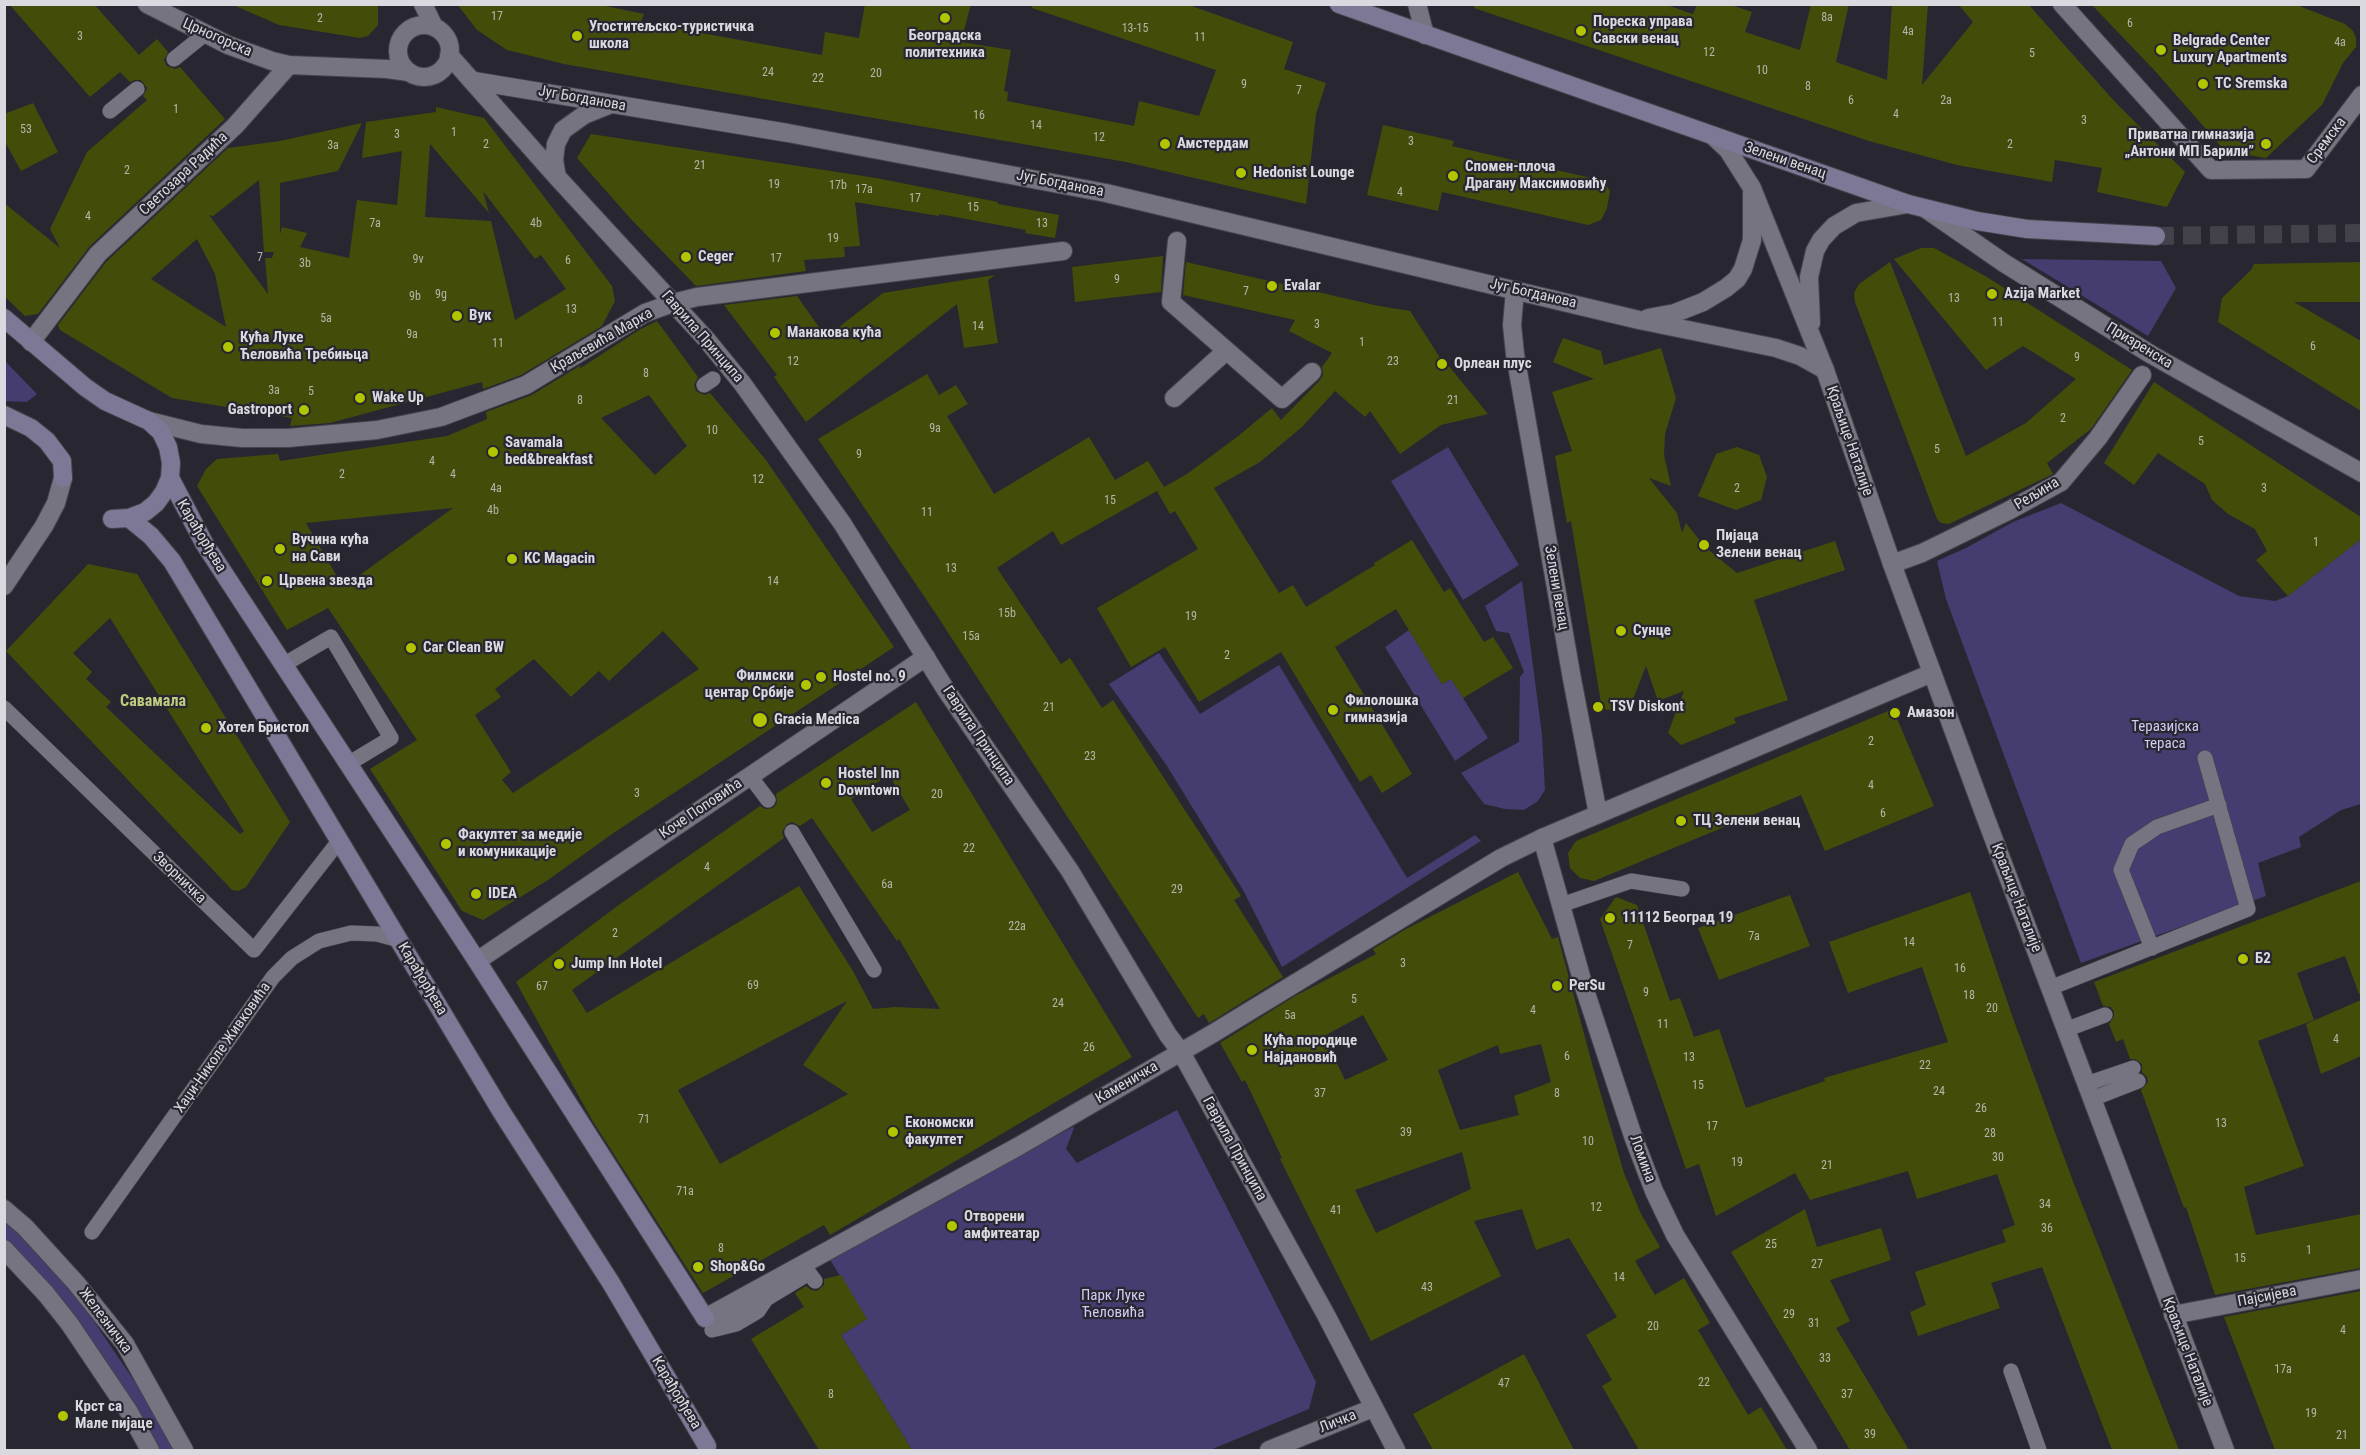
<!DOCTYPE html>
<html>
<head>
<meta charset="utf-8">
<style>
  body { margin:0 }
  #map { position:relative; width:2366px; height:1455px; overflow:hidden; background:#282731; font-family:"Roboto Condensed",sans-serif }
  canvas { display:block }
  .frame { position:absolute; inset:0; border:6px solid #dad9df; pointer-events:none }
</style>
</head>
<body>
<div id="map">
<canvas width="2366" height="1455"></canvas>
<div class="frame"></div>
</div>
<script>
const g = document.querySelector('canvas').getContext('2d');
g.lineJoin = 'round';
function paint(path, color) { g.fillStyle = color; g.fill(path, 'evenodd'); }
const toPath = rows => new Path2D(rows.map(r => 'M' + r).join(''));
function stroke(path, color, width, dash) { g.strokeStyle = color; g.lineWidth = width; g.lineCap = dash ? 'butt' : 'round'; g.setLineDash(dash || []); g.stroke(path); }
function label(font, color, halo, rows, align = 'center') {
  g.font = font + ' "Roboto Condensed",sans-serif'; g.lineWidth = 4.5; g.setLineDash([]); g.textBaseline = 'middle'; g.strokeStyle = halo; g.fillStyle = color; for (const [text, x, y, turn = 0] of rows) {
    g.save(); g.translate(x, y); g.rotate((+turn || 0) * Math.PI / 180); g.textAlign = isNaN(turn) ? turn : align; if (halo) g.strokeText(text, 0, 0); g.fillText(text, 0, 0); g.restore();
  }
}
const green = toPath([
  [2022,259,2161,261,2176,288,2148,336],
  [5,361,37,394,27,402,5,401],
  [1448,447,1519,565,1463,600,1391,481],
  [2061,503,2239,596,2275,601,2288,596,2361,539,2361,804,2341,810,2299,837,2301,847,2258,863,2266,896,2081,963,1946,599,1937,561,1966,548,2013,522],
  [1522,581,1542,735,1545,790,1538,801,1524,810,1505,809,1484,804,1461,773,1519,742,1520,677,1524,672,1509,633,1496,631,1485,606],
  [1409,630,1442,684,1451,679,1488,738,1455,761,1385,647],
  [1159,653,1200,714,1279,665,1407,878,1475,835,1481,841,1282,967,1243,890,1167,766,1109,684],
  [1177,1110,1316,1382,1309,1409,1210,1450,912,1450,841,1335,867,1319,827,1255,1073,1127,1074,1128,1066,1149,1077,1163],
  [4,1219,47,1262,93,1320,143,1394,174,1450,160,1450,131,1398,5,1241]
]);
const building = toPath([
  [9,4,94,4,139,55,157,39,168,52,164,60,167,66,175,69,180,67,225,119,90,246,38,314,25,316,4,296,4,203,60,248,50,229,87,152,147,100,143,96,147,88,141,80,135,80,130,82,120,72,90,97],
  [231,4,378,4,378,25,368,36,360,38,279,25],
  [457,4,596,4,644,14,641,22,822,55,825,32,859,38,865,4,971,4,961,42,1011,50,1004,91,1008,92,1007,101,1134,126,1139,101,1199,116,1216,70,1032,8,1033,4,1186,4,1293,42,1284,69,1326,83,1316,114,1306,204,1126,162,564,64,507,50,477,30],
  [1475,4,1664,4,1693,14,1697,4,1728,4,1752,12,1745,32,1800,50,1811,4,1849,4,1836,62,1887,80,1892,4,1928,4,1922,85,1973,22,1958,4,2028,4,2115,102,2185,172,2167,207,2097,192,2102,168,2055,160,2052,182,1957,165,1869,141,1474,8],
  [2091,4,2294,4,2345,24,2353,31,2356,38,2356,47,2343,63,2322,105,2266,158,2225,151,2156,72],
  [33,103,58,152,21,171,4,140,4,114],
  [436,107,484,118,612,286,615,301,602,326,521,375,483,389,482,382,330,423,290,426,292,418,172,398,60,330,58,325,106,262,228,148,280,141,362,123,338,171,280,183,280,234,282,227,307,233,300,247,349,258,357,200,397,205,402,151,362,158,366,122,436,112],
  [430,144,489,213,483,191,535,259,541,255,566,289,515,320,491,221,425,217],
  [259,180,264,252,274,252,272,258,265,258,268,294,209,215,213,216],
  [197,239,215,274,226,327,151,279],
  [1383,125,1454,141,1452,146,1604,181,1610,191,1607,208,1601,220,1588,225,1442,192,1438,211,1367,195],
  [591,134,876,178,998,202,998,204,1059,215,1055,238,1025,233,1026,230,939,214,939,216,855,202,860,246,844,247,845,257,804,260,806,271,696,286,630,218,577,158],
  [1921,248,1934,248,1987,277,2132,370,2091,429,2047,463,2053,474,1949,524,1941,523,1937,519,1855,302,1854,293,1859,284,1890,262,1966,456,2026,423,2076,379,2023,346,1986,370,1894,259],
  [1163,256,1161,292,1075,302,1072,267],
  [1186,262,1379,306,1410,311,1446,367,1448,365,1488,414,1441,425,1400,454,1370,411,1365,417,1335,391,1302,427,1260,462,1214,488,1279,593,1293,585,1306,607,1375,565,1374,563,1412,540,1444,592,1450,588,1484,642,1493,637,1513,668,1463,698,1451,679,1442,684,1396,609,1335,647,1412,774,1382,793,1371,775,1360,782,1281,652,1199,702,1165,647,1131,667,1097,608,1198,549,1175,511,1170,514,1157,491,1187,474,1237,437,1272,408,1281,420,1320,380,1323,375,1322,367,1332,353,1289,331,1295,320,1183,295],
  [2361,262,2361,302,2294,302,2361,341,2361,411,2218,322,2222,298,2251,270,2254,264],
  [995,275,988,280,998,343,964,348,957,304,806,422,774,377,777,375,724,305,797,296,826,337,883,293],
  [657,321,698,377,694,385,696,391,704,395,710,393,766,460,894,647,612,834,548,880,483,920,462,911,370,769,417,740,328,608,287,630,197,486,206,469,217,459,278,454,280,461,447,436,487,419,486,412,532,395,581,365,579,369,639,330],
  [649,395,687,446,655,475,601,418],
  [453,508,343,587,306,523],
  [663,631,699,669,513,793,502,780,511,772,475,715,501,697,495,689,534,659,571,697,599,671,609,681],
  [1563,338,1601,351,1604,365,1661,348,1676,398,1665,434,1664,455,1671,486,1649,478,1677,513,1682,533,1686,523,1705,547,1737,573,1835,541,1845,570,1754,600,1788,700,1734,718,1736,723,1681,745,1668,733,1684,691,1658,701,1646,666,1628,712,1602,709,1571,521,1567,523,1555,456,1572,451,1552,392,1594,379,1553,362],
  [927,374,939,395,956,385,968,404,947,416,994,494,1089,437,1115,480,1148,461,1164,487,1061,545,1053,531,997,568,1061,664,1070,658,1102,708,1113,700,1241,896,1234,900,1283,977,1209,1023,1204,1014,1198,1018,936,614,818,439],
  [2154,382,2361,517,2361,539,2288,596,2256,560,2267,551,2255,529,2228,514,2212,500,2205,484,2158,453,2134,485,2104,463],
  [1737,447,1759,455,1767,477,1761,500,1736,510,1698,496,1716,454],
  [88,564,137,574,290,822,246,887,238,891,232,890,6,651],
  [110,618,244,831,240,834,106,707,111,702,86,679,92,672,73,653],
  [916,702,1132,1057,830,1235,824,1225,703,1293,592,1120,516,982,620,904,760,806,765,809,773,808,777,803,776,794],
  [889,775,910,810,872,832,851,799],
  [812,818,897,941,899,939,940,1009,895,1007,873,1009,853,971,799,886,587,1013,572,990,784,838,782,832,787,824,792,822,800,826],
  [847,1001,803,1065,848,1094,720,1164,678,1090],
  [1893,709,1934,806,1825,851,1801,795,1594,881,1580,878,1570,868,1568,853,1576,841],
  [1518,872,1552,939,1558,937,1594,1071,1624,1173,1641,1214,1660,1247,1635,1261,1655,1295,1684,1278,1710,1323,1698,1330,1748,1415,1761,1407,1787,1450,1639,1450,1602,1386,1612,1380,1586,1335,1617,1317,1569,1238,1536,1250,1522,1209,1474,1221,1501,1276,1371,1341,1280,1159,1282,1158,1245,1080,1242,1082,1220,1043,1295,996,1376,954,1373,949,1406,929],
  [1363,1015,1388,1060,1345,1080,1324,1036],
  [1541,1044,1551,1082,1514,1096,1519,1115,1460,1130,1438,1070,1498,1045,1500,1054],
  [1462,1152,1471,1189,1376,1233,1355,1190],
  [2361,881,2361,994,2359,994,2345,956,2297,973,2314,1020,2258,1041,2304,1166,2244,1187,2256,1235,2361,1214,2361,1268,2215,1295,2186,1207,2184,1208,2141,1090,2148,1082,2147,1077,2142,1072,2142,1064,2135,1059,2130,1059,2123,1039,2116,1042,2109,1024,2114,1017,2114,1012,2111,1007,2103,1006,2094,982],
  [1970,892,2014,1021,2074,1184,2179,1450,2112,1450,2042,1267,1991,1283,2000,1308,1918,1336,1910,1312,1926,1305,1915,1272,2006,1242,2002,1230,2015,1225,1997,1174,1917,1199,1908,1171,1810,1200,1795,1173,1716,1216,1699,1164,1686,1169,1600,919,1616,897,1637,905,1670,1001,1680,998,1694,1037,1719,1029,1746,1108,1825,1081,1824,1078,1948,1042,1922,967,1848,993,1829,942],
  [1790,895,1810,946,1719,980,1698,928],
  [2361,1000,2361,1056,2321,1074,2306,1024],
  [1805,1209,1817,1247,1881,1228,1891,1260,1830,1280,1850,1321,1836,1328,1909,1450,1850,1450,1731,1252],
  [841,1275,867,1319,841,1335,912,1450,819,1450,751,1339,804,1307,795,1293,806,1286,811,1290,817,1291,824,1285,824,1279],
  [2361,1291,2361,1450,2275,1450,2224,1317],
  [1524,1354,1574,1450,1433,1450,1413,1414]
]);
const secondaryTunnel = toPath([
  [2156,236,2362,233]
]);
const service = toPath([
  [174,59,205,34],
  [110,111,137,89],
  [704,385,713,379],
  [283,665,331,637,391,738,348,764],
  [4,708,254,950,339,841],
  [750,776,768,800],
  [792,832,874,970],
  [1561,905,1631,881,1682,889],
  [2152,948,2121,870,2132,844,2157,827,2219,805],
  [2050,988,2248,909,2205,758],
  [2065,1030,2105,1015],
  [2086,1084,2133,1068],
  [2092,1099,2138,1081],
  [92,1232,273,977,292,958,319,941,351,933,377,934,399,940],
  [716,1329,736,1324,758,1311,766,1299],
  [712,1330,730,1314,753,1301,766,1299,809,1273,815,1281],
  [2011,1371,2039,1450]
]);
const pedestrian = toPath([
  [2062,4,2211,170,2306,169,2362,95],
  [1892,564,1922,553,2008,511,2061,482,2098,438,2142,375],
  [705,1318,1019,1146,1212,1034,1501,858,1542,838]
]);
const minor = toPath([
  [1417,4,1425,35],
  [474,81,788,133,1106,193,1639,320,1776,348,1800,356,1825,370],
  [1177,241,1171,302,1282,399,1312,372],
  [1515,290,1512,325,1515,354,1572,679,1598,814],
  [1648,318,1675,313,1703,302,1726,288,1737,279,1743,269,1752,240,1752,193],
  [31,342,98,254,235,126,289,65],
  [1174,398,1226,351],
  [149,421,201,434,242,438,288,438,377,430,441,417,526,385,645,313,673,303,697,297,1063,251],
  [4,586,44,526,56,503,63,478],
  [477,961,926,657],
  [4,1209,25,1227,76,1283,125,1344,184,1450],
  [4,1249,46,1294,69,1323,129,1412,150,1450],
  [2173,1315,2362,1279],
  [1269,1450,1373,1408],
  [1808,1450,1675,1235,1654,1191,1633,1136,1584,987,1542,838,1932,673]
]);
const tertiary = toPath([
  [147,4,228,45,272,61,289,65,387,69,409,72],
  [423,4,434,27],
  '398 51a26 26 0 1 1 52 0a26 26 0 1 1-52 0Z',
  [449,55,557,177,706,339,742,383,842,523,946,690,1070,871,1168,1035,1181,1052,1326,1315,1396,1450],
  [1713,136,1728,150,1752,188,1825,370,1892,564,1985,816,2225,1450],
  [557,177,554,160,556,144,563,130,584,115,609,105],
  [1926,209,2004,263,2152,355,2362,473],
  [1811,323,1809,277,1815,251,1821,240,1834,226,1856,213,1908,204]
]);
const secondary = toPath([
  [1339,4,1908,204,1977,221,2027,229,2156,236],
  [4,318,85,387,105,401,149,421,161,432,168,447,171,463,170,478,164,492,156,503,145,512,129,518,112,519],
  [4,415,31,428,47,441,62,461,63,478],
  [170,478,204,543,477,961,705,1318],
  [129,518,151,536,172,561,501,1111,611,1283,707,1446]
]);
const markers = [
  [945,18,6,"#b1c500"],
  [1581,31,6,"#b1c500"],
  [577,36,6,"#b1c500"],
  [2161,50,6,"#b1c500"],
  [2203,84,6,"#b1c500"],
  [1165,144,6,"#b1c500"],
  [2266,144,6,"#b1c500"],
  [1241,173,6,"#b1c500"],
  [1453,176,6,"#b1c500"],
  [686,257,6,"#b1c500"],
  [1272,286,6,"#b1c500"],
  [1992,294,6,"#b1c500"],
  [457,316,6,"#b1c500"],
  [775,333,6,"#b1c500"],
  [228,347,6,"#b1c500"],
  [1442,364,6,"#b1c500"],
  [360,398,6,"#b1c500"],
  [304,410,6,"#b1c500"],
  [493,452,6,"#b1c500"],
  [1704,545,6,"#b1c500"],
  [280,549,6,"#b1c500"],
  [512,559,6,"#b1c500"],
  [267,581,6,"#b1c500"],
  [1621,631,6,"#b1c500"],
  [411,648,6,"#b1c500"],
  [821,677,6,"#b1c500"],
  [806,685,6,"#b1c500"],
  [1598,707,6,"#b1c500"],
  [1333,710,6,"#b1c500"],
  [1895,713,6,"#b1c500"],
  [760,720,8,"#b1c500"],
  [206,728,6,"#b1c500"],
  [826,783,6,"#b1c500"],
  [1681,821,6,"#b1c500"],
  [446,844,6,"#b1c500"],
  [476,894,6,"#b1c500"],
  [1610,918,6,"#b1c500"],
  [2243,959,6,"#b1c500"],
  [559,964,6,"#b1c500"],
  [1557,986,6,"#b1c500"],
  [1252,1050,6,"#b1c500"],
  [893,1132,6,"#b1c500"],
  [952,1226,6,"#b1c500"],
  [698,1267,6,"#b1c500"],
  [63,1416,6,"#b1c500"]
];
const numberNames = [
  ["17",497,17],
  ["8a",1827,18],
  ["2",320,19],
  ["6",2130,24],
  ["13-15",1135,29],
  ["4a",1908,32],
  ["3",80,37],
  ["11",1200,38],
  ["4a",2340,43],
  ["12",1709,53],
  ["5",2032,54],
  ["10",1762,71],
  ["24",768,73],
  ["20",876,74],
  ["22",818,79],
  ["9",1244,85],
  ["8",1808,87],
  ["7",1299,91],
  ["6",1851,101],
  ["2a",1946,101],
  ["1",176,110],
  ["4",1896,115],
  ["16",979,116],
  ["3",2084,121],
  ["14",1036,126],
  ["53",26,130],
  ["1",454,133],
  ["3",397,135],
  ["12",1099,138],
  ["3",1411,142],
  ["2",486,145],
  ["2",2010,145],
  ["3a",333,146],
  ["21",700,166],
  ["2",127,171],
  ["19",774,185],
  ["17b",838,186],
  ["17a",864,190],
  ["4",1400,193],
  ["17",915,199],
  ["15",973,208],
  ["4",88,217],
  ["7a",375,224],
  ["4b",536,224],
  ["13",1042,224],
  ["19",833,239],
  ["7",260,258],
  ["17",776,259],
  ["9v",418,260],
  ["6",568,261],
  ["3b",305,264],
  ["9",1117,280],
  ["7",1246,292],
  ["9g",441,295],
  ["9b",415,297],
  ["13",1954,299],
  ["13",571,310],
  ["5a",326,319],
  ["11",1998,323],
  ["3",1317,325],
  ["14",978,327],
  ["9a",412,335],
  ["1",1362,343],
  ["11",498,344],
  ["6",2313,347],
  ["9",2077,358],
  ["12",793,362],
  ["23",1393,362],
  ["8",646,374],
  ["3a",274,391],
  ["5",311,392],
  ["8",580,401],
  ["21",1453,401],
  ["2",2063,419],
  ["9a",935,429],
  ["10",712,431],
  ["5",2201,442],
  ["5",1937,450],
  ["9",859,455],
  ["4",432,462],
  ["2",342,475],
  ["4",453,475],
  ["12",758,480],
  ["4a",496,489],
  ["2",1737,489],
  ["3",2264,489],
  ["15",1110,501],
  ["4b",493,511],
  ["11",927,513],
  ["1",2316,543],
  ["13",951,569],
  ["14",773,582],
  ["15b",1007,614],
  ["19",1191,617],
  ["15a",971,637],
  ["2",1227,656],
  ["21",1049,708],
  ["2",1871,742],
  ["23",1090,757],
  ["4",1871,786],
  ["3",637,794],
  ["20",937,795],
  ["6",1883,814],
  ["22",969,849],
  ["4",707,868],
  ["6a",887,885],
  ["29",1177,890],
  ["22a",1017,927],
  ["2",615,934],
  ["7a",1754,937],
  ["14",1909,943],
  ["7",1630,946],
  ["3",1403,964],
  ["16",1960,969],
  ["69",753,986],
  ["67",542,987],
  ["9",1646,993],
  ["18",1969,996],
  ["5",1354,1000],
  ["24",1058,1004],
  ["20",1992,1009],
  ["4",1533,1011],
  ["5a",1290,1016],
  ["11",1663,1025],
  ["4",2336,1040],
  ["26",1089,1048],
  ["6",1567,1057],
  ["13",1689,1058],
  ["22",1925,1066],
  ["15",1698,1086],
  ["24",1939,1092],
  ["37",1320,1094],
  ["8",1557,1094],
  ["26",1981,1109],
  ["71",644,1120],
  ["13",2221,1124],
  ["17",1712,1127],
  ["39",1406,1133],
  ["28",1990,1134],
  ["10",1588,1142],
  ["30",1998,1158],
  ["19",1737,1163],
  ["21",1827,1166],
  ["71a",685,1192],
  ["34",2045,1205],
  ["12",1596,1208],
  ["41",1336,1211],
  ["36",2047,1229],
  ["25",1771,1245],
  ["8",721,1249],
  ["1",2309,1251],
  ["15",2240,1259],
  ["27",1817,1265],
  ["14",1619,1278],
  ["43",1427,1288],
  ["29",1789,1315],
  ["31",1814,1324],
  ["20",1653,1327],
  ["4",2343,1331],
  ["33",1825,1359],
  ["17a",2283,1370],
  ["22",1704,1383],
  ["47",1504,1384],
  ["8",831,1395],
  ["37",1847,1395],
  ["19",2311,1414],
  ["39",1870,1435],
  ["21",2342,1436]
];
const poiNames = [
  ["Пореска управа",1593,22],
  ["Савски венац",1593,39],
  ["Угоститељско-туристичка",589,27],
  ["школа",589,44],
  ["Београдска",945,36,"center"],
  ["политехника",945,53,"center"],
  ["Belgrade Center",2173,41],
  ["Luxury Apartments",2173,58],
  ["TC Sremska",2215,84],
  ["Приватна гимназија",2254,135,"right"],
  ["„Антони МП Барили”",2254,152,"right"],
  ["Амстердам",1177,144],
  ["Спомен-плоча",1465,167],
  ["Драгану Максимовићу",1465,184],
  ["Hedonist Lounge",1253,173],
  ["Ceger",698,257],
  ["Evalar",1284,286],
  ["Azija Market",2004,294],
  ["Вук",469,316],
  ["Манакова кућа",787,333],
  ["Кућа Луке",240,338],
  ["Ћеловића Требињца",240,355],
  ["Орлеан плус",1454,364],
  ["Wake Up",372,398],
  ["Gastroport",292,410,"right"],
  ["Savamala",505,443],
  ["bed&breakfast",505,460],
  ["Пијаца",1716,536],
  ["Зелени венац",1716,553],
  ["Вучина кућа",292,540],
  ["на Сави",292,557],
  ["KC Magacin",524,559],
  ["Црвена звезда",279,581],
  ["Сунце",1633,631],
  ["Car Clean BW",423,648],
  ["Филмски",794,676,"right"],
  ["центар Србије",794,693,"right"],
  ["Hostel no. 9",833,677],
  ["Филолошка",1345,701],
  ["гимназија",1345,718],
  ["TSV Diskont",1610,707],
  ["Амазон",1907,713],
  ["Gracia Medica",774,720],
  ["Хотел Бристол",218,728],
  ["Hostel Inn",838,774],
  ["Downtown",838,791],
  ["ТЦ Зелени венац",1693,821],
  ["Факултет за медије",458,835],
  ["и комуникације",458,852],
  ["IDEA",488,894],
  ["11112 Београд 19",1622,918],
  ["Б2",2255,959],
  ["Jump Inn Hotel",571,964],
  ["PerSu",1569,986],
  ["Кућа породице",1264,1041],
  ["Најдановић",1264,1058],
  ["Економски",905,1123],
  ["факултет",905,1140],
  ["Отворени",964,1217],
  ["амфитеатар",964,1234],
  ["Shop&Go",710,1267],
  ["Крст са",75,1407],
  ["Мале пијаце",75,1424]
];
const streetNames = [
  ["Црногорска",217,38,24],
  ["Југ Богданова",582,99,10],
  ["Сремска",2327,141,-53],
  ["Зелени венац",1785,161,19],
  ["Светозара Радића",184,174,-43],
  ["Југ Богданова",1060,184,11],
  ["Југ Богданова",1533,294,13],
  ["Гаврила Принципа",702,337,49],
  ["Краљевића Марка",602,341,-30],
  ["Призренска",2139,346,31],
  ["Краљице Наталије",1849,441,71],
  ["Рељина",2037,494,-31],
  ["Карађорђева",201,536,59],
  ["Зелени венац",1556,588,80],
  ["Гаврила Принципа",978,736,56],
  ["Коче Поповића",701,809,-34],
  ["Зворничка",179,878,44],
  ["Краљице Наталије",2016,898,69],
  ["Карађорђева",422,979,59],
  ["Хаџи-Николе Живковића",223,1048,-55],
  ["Каменичка",1127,1083,-30],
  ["Гаврила Принципа",1234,1149,61],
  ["Ломина",1642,1159,70],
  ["Пајсијева",2267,1297,-11],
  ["Железничка",105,1321,53],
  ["Краљице Наталије",2187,1352,69],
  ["Карађорђева",676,1393,59],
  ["Личка",1338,1422,-22]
];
const parkNames = [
  ["Теразијска",2165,727],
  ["тераса",2165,744],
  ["Парк Луке",1113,1296],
  ["Ћеловића",1113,1313]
];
const neighbourhoodNames = [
  ["Савамала",153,702]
];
paint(green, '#453c70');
paint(building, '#444c0a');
stroke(secondaryTunnel, '#43424b', 18, [18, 9]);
stroke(service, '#45444c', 16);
stroke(pedestrian, '#45444c', 20);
stroke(minor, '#45444c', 20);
stroke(tertiary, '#45444c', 20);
stroke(secondary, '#45444c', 20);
stroke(service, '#757480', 15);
stroke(pedestrian, '#757480', 18);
stroke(minor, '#757480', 18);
stroke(tertiary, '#757480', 18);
stroke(secondary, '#7c7896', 18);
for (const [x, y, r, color] of markers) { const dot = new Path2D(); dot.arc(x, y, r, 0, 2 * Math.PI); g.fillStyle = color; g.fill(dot); stroke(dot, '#282731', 2); }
label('12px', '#b4b6aa', null, numberNames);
label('bold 15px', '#dad9df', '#282731', poiNames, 'left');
label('15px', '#dad9df', '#282731', streetNames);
label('15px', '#d0ccf3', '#282731', parkNames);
label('bold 16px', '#becc80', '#282731', neighbourhoodNames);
</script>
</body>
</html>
